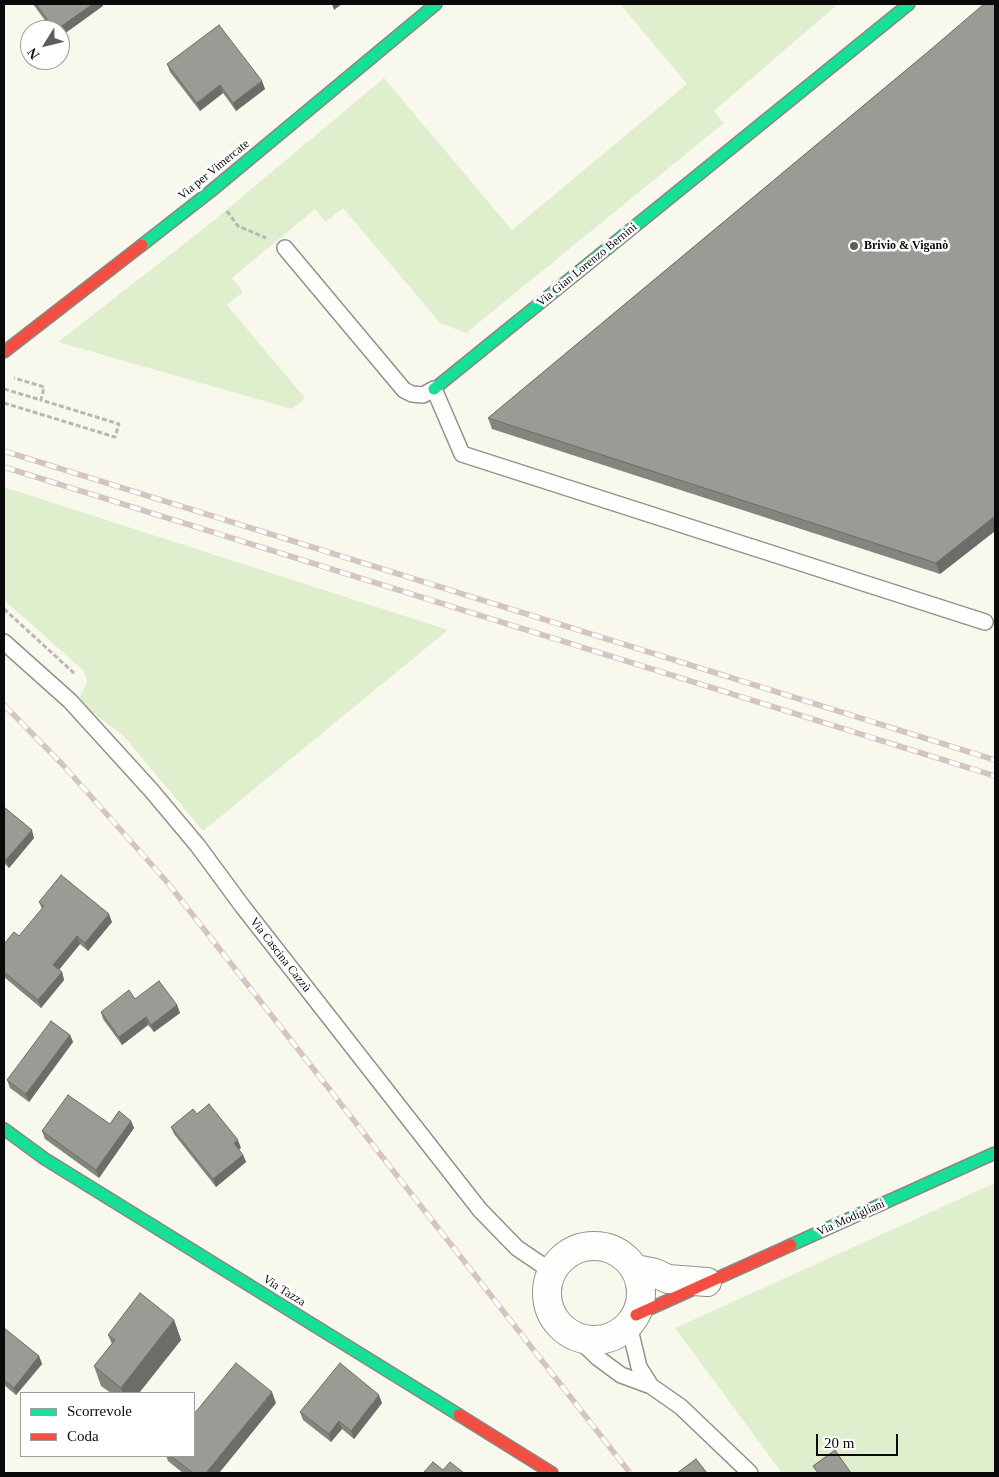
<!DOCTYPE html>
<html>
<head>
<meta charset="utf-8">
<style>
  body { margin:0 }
  #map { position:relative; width:999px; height:1477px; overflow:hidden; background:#f9f8ed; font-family:Georgia,serif }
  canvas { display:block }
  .frame { position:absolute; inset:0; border:5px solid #0a0a0a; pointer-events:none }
  .legend { position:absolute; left:20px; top:1392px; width:175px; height:65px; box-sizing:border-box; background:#fff; border:1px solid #9d9d9d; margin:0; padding:6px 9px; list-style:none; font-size:15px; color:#0a0a0a }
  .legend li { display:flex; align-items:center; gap:10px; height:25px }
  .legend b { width:25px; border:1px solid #9d9d9d }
  .north { position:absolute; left:20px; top:20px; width:50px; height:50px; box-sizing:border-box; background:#fff; border:1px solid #9d9d9d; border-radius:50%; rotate:234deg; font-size:14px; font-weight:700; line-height:20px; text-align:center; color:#0a0a0a }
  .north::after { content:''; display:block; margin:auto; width:18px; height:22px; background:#5e5d59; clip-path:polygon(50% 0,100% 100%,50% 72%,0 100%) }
  .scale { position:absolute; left:816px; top:1434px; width:82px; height:22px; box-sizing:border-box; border:2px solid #0a0a0a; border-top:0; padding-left:6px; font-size:15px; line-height:18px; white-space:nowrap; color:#0a0a0a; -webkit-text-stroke:4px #fff; paint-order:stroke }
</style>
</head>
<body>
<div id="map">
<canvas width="999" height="1477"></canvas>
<div class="frame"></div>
<ul class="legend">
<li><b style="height:6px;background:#16e098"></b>Scorrevole</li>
<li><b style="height:6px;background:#f24e42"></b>Coda</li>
</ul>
<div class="north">N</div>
<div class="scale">20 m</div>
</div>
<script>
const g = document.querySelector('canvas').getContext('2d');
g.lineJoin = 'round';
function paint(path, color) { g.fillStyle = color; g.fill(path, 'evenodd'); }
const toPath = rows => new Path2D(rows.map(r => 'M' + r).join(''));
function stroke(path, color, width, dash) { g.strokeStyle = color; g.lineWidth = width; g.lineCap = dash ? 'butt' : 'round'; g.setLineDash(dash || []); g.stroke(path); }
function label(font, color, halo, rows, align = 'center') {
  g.font = font + ' Georgia,serif'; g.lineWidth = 5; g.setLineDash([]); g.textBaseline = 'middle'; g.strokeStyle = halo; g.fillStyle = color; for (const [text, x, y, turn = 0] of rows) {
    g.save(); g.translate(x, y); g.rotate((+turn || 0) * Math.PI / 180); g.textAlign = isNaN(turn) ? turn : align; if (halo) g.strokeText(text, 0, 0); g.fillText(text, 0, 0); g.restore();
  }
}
const green = toPath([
  [620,4,838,4,714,111,724,123,466,333,440,323,343,208,326,222,315,209,232,278,243,292,227,305,305,398,292,409,58,342,212,222,384,78,512,230,687,84],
  [4,487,448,630,203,831,123,735,81,704,80,697,87,682,84,671,4,600],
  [995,1183,995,1473,782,1473,675,1328]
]);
const path = toPath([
  [227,211,238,226,266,238],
  [4,389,41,400],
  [4,403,115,437,119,424,41,400,44,387,14,378],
  [4,609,75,674]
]);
const lane = toPath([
  [285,248,404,390,412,394,423,395,434,389,462,454,985,622],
  [4,642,70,701,151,790,198,846,243,907,480,1210,517,1248,551,1271],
  [629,1325,639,1367,651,1386],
  [576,1337,598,1358,621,1375,651,1386,681,1407,750,1473]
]);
const street = toPath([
  '547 1293a47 47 0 1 1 94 0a47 47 0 1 1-94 0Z',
  [636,1269,655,1273,668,1279,707,1282]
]);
const fast = toPath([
  [142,245,211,191,436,4],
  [434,389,909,4],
  [4,1129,45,1159,459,1415],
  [791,1245,995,1153]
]);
const jam = toPath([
  [4,352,142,245],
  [636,1315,791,1245],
  [459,1415,552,1473]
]);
const rail = toPath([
  [4,451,995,760],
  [4,467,995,776],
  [4,705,63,765,167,882,630,1473]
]);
const wall = toPath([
  [33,4,102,4,103,6,60,30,52,30],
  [995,4,995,531,940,574,492,429,488,418,929,51],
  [167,64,265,89,236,111,223,93,200,111,170,72],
  [4,807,34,838,9,868,5,864,4,866],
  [39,902,112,922,88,951,80,944,59,970,62,972,64,980,41,1008,4,977,4,944,19,936,42,909],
  [135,999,177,1005,180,1013,154,1032,148,1025,122,1045,103,1019,101,1012],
  [70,1035,73,1042,29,1102,10,1088,7,1080],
  [197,1114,241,1148,238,1149,243,1155,246,1162,216,1187,174,1134,171,1127],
  [131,1121,134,1128,99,1178,45,1139,42,1131,110,1124],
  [174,1320,181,1340,139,1393,111,1393,101,1386,94,1366,112,1344,108,1335],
  [4,1328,39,1356,42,1364,16,1395,4,1385],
  [276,1403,219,1473,183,1473,168,1461,166,1456,194,1456],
  [382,1403,354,1439,342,1429,331,1442,303,1420,300,1412]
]);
const shadedWall = toPath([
  [93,4,102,4,103,6,60,37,60,30,56,30],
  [332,4,342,4,334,10],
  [262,81,265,89,236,111,233,103],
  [220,85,223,93,200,111,197,103],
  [995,516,995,531,940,574,936,563],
  [32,830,34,838,9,868,6,860],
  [109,914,112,922,88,951,85,943],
  [77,936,80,944,56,973,53,965],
  [62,972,64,980,41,1008,38,1000],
  [177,1005,180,1013,154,1032,151,1025],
  [146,1017,148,1025,122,1045,119,1037],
  [70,1035,73,1042,29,1102,26,1094],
  [131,1121,134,1128,99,1178,96,1170],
  [238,1140,241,1148,236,1151,234,1143],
  [243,1155,246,1162,216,1187,213,1179],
  [174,1320,181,1340,139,1393,123,1393,121,1388],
  [39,1356,42,1364,16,1395,14,1388],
  [272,1392,276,1403,219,1473,206,1473],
  [379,1395,382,1403,354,1439,351,1431],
  [339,1421,342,1429,331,1442,329,1434]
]);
const building = toPath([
  [36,4,93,4,56,30,55,30,36,4],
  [984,4,995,4,995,516,936,563,488,418,929,51,984,4],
  [219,25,262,81,233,103,220,85,197,103,167,64,219,25],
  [4,807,32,830,6,860,4,858,4,807],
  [61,875,109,914,85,943,77,936,53,965,62,972,38,1000,4,972,4,944,14,932,19,936,44,906,39,902,61,875],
  [159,981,177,1005,151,1025,146,1017,119,1037,101,1012,129,990,135,999,159,981],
  [51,1021,70,1035,26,1094,7,1080,51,1021],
  [68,1095,110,1124,119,1111,131,1121,96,1170,42,1131,68,1095],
  [209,1104,238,1140,234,1143,243,1155,213,1179,171,1127,193,1109,197,1114,209,1104],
  [140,1293,174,1320,121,1388,94,1366,115,1340,108,1335,140,1293],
  [4,1328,39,1356,14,1388,4,1380,4,1328],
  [236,1363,272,1392,206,1473,193,1473,171,1456,194,1456,194,1414,236,1363],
  [340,1363,379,1395,351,1431,339,1421,329,1434,300,1412,340,1363],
  [835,1450,851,1473,818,1473,813,1466,835,1450],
  [696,1459,707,1473,677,1473,696,1459],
  [433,1462,443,1470,450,1462,464,1473,423,1473,433,1462]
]);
const markers = [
  [854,246,5,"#5e5d59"]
];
const streetNames = [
  ["Via per Vimercate",214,170,-39],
  ["Via Gian Lorenzo Bernini",587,265,-39],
  ["Via Cascina Cazzù",280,955,52],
  ["Via Modigliani",851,1218,-24],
  ["Via Tazza",284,1291,32]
];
const poiNames = [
  ["Brivio & Viganò",864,246]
];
paint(green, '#dfefcd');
stroke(lane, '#92918c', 18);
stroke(street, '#92918c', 30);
stroke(fast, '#888883', 14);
stroke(jam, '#888883', 14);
stroke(path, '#b7b7b5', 3, [5, 2.5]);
stroke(lane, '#fefefc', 15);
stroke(street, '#fefefc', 28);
stroke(fast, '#16e098', 11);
stroke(jam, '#f24e42', 11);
stroke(rail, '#d5c4c2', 5.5);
stroke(rail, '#fff', 4, [11]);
paint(wall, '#86847f');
paint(shadedWall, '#6d6c68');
paint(building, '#9c9a94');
stroke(building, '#6d6c68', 1);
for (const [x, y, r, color] of markers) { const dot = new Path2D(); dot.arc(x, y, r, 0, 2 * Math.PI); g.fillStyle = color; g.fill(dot); stroke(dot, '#fff', 2); }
label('12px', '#0a0a0a', '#fff', streetNames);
label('bold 12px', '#0a0a0a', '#fff', poiNames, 'left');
</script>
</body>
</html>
